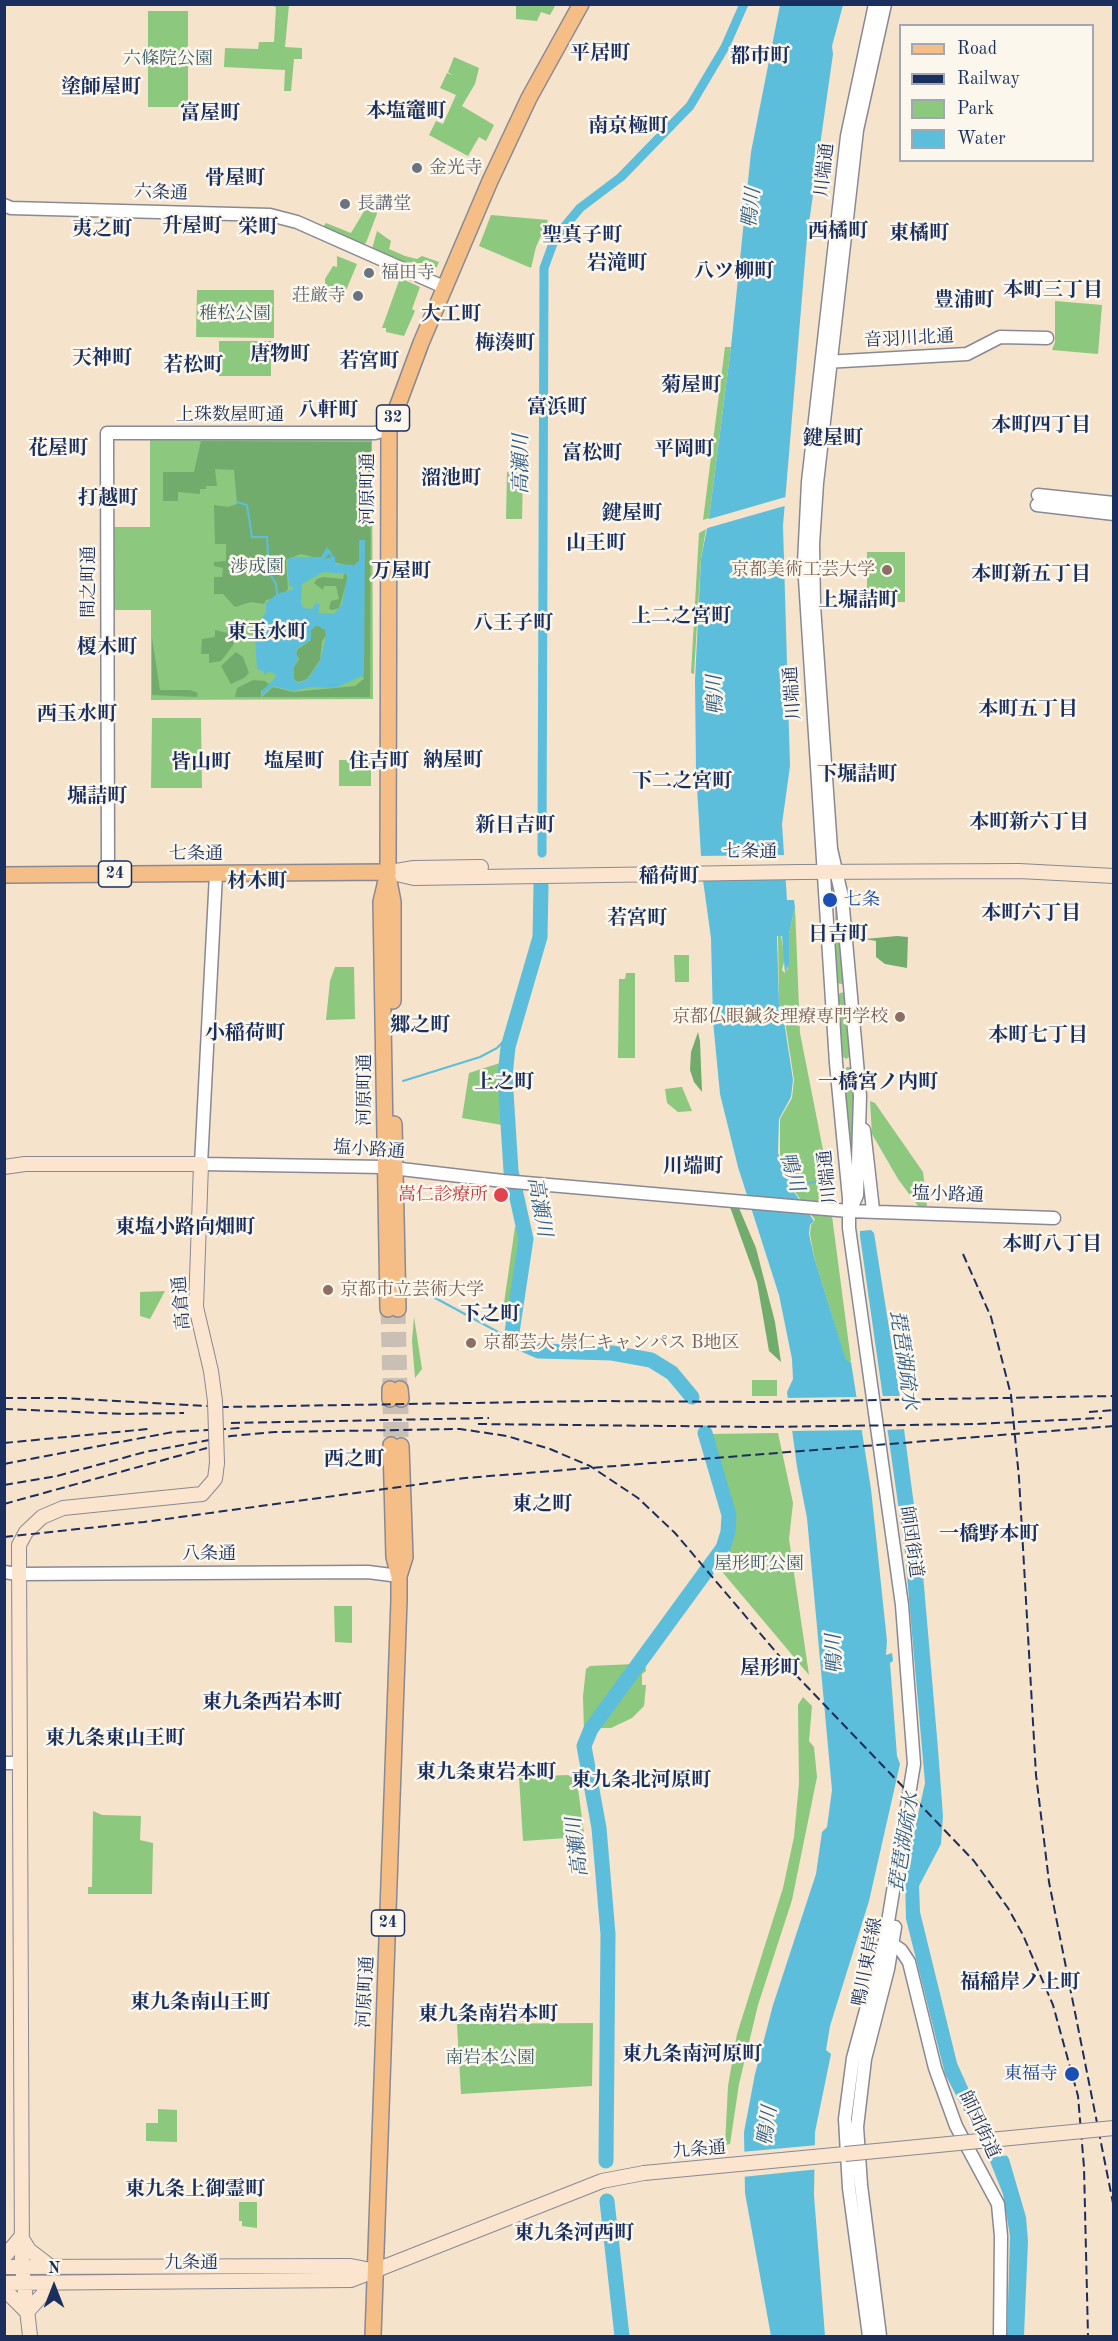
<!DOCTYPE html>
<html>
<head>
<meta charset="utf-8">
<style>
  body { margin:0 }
  #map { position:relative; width:1118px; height:2341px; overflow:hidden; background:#f6e3cb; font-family:"Old Standard TT",serif }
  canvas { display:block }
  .frame { position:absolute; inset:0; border:6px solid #1b2f5e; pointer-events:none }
  .legend { position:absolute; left:899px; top:24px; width:195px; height:138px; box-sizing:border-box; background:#fbf7ec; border:2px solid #a1a7b3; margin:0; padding:8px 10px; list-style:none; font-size:18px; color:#1b2f5e }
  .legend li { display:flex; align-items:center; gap:12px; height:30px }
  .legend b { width:30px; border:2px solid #a1a7b3 }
  .north { position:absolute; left:24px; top:2257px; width:60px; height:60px; -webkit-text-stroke:4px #fbf7ec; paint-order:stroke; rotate:0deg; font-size:16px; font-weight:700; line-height:24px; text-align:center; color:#1b2f5e }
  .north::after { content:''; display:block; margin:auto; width:21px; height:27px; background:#1b2f5e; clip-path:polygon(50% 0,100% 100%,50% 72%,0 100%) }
</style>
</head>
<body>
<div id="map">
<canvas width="1118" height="2341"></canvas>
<div class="frame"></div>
<ul class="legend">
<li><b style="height:8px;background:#f6be87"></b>Road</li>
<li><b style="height:8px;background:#1b2f5e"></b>Railway</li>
<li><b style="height:16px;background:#8cc87e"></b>Park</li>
<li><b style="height:16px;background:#5dbedb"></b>Water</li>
</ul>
<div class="north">N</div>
</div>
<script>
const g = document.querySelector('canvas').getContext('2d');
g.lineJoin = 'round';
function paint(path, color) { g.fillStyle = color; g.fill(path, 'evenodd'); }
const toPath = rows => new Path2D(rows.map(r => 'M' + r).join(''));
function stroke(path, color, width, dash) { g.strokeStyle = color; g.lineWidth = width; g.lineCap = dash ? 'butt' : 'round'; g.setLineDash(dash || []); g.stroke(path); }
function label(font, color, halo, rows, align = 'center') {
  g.font = font + ' "Old Standard TT","Noto Serif JP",serif'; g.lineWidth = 5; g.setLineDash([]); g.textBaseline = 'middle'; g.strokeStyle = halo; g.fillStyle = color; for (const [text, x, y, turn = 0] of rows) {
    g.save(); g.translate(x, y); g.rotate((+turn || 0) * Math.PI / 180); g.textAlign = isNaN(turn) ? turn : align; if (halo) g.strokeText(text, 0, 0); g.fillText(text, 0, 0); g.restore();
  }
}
const green = toPath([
  [551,4,555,6,550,15,541,12,537,21,516,19,516,5],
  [271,5,289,5,285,47,302,48,302,59,294,59,291,91,284,91,285,70,224,67,225,48,258,49,259,42,274,42,276,7],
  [148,11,188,11,188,107,148,107],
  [454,57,479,68,475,84,462,106,494,125,486,141,479,137,468,156,429,135,436,121,443,124,456,95,440,88,447,73,452,75,448,72],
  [376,198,382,200,366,243,363,244,323,227,326,223,351,233,366,208,373,208],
  [491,215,548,220,536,247,531,268,479,246],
  [377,231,391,241,389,249,405,256,417,259,422,256,439,262,435,271,427,273,372,249],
  [337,256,357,264,345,293,325,292,325,279,333,266,337,267],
  [400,278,420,287,412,309,415,311,404,336,386,332,386,328,382,328],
  [197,290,274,290,274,338,196,337],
  [1055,301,1102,305,1098,354,1052,350,1055,342],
  [219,341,271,341,271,376,219,376],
  [725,347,731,347,709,518,703,520],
  [150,439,372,439,373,699,151,700,151,610,114,610,113,527,150,527],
  [507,472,523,473,522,519,506,519],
  [706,529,701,559,694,674,691,673,699,533],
  [867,552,905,552,905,602,867,602],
  [152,718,201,718,202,788,151,788],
  [339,760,371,760,371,786,339,786],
  [835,889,846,985,837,983,836,979],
  [795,907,800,1033,824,1155,851,1361,846,1361,814,1257,810,1234,811,1225,815,1220,795,1192,780,1154,780,1119,792,1098,794,1080,783,1008,779,1003,778,936,781,936,785,958,782,970,785,973,788,968,789,934],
  [674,955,689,955,689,982,675,982],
  [335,967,354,967,355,1019,326,1020,330,981],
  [626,973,635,973,635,1058,618,1058,619,979,625,979],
  [845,992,853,1055,846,1059,842,1056,837,997,840,993],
  [503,1062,500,1078,502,1125,462,1118,469,1073],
  [847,1067,852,1067,856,1101,853,1169,843,1071],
  [681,1087,682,1087,692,1111,678,1112,667,1103,665,1089],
  [870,1101,875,1103,923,1172,927,1206,918,1206,898,1179,872,1134],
  [515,1227,530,1227,531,1239,519,1325,502,1317],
  [165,1291,150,1319,140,1316,140,1292],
  [414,1317,422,1369,415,1378,412,1341],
  [752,1380,777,1380,777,1396,752,1396],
  [778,1433,793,1503,789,1539,809,1675,719,1568,732,1544,733,1511,711,1434],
  [334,1606,352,1606,352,1643,335,1642],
  [645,1663,646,1671,642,1674,642,1685,646,1685,644,1706,632,1718,611,1728,598,1728],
  [634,1664,614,1691,584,1732,583,1696,586,1669,590,1666],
  [803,1697,812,1706,809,1741,814,1747,817,1777,792,1900,758,2005,739,2084,730,2144,725,2145,728,2086,737,2034,783,1888,794,1837,799,1783,798,1705],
  [568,1775,577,1781,584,1833,581,1837,523,1841,519,1777],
  [93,1811,102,1815,141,1816,140,1840,153,1843,152,1894,88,1894,88,1887,92,1887],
  [593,2023,592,2086,461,2094,457,2024],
  [158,2109,177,2110,177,2142,146,2141,146,2123,158,2123],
  [239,2202,257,2202,257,2228,242,2226,242,2221,239,2221]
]);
const forest = toPath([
  [201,441,371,442,370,697,262,697,273,687,293,692,355,686,364,679,360,669,358,568,301,554,286,560,288,589,281,597,266,600,264,604,251,602,235,607,223,594,214,594,214,577,222,577,223,568,214,566,214,562,226,561,226,544,215,544,214,505,228,507,237,504,234,470,215,469,217,486,206,486,206,489,200,489,200,494,178,492,178,501,163,501,163,472,194,472],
  [344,573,347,575,347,581,339,608,332,610,329,609,331,601,339,599,336,586,324,586,323,590,314,583,317,579,323,577,343,579],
  [317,625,325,630,326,636,322,641,320,660,307,679,298,682,294,679,294,667,299,659,296,653,298,649,311,640,311,630],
  [215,630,232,634,234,644,221,661,209,663,209,654,201,654,202,639,215,637],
  [152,638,160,690,190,690,198,693,197,697,152,695],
  [236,652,243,657,249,673,244,678,231,684,221,666],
  [253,680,265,681,270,685,261,691,261,697,235,697,237,688],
  [897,936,908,937,907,968,885,964,876,957,876,941,865,939],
  [698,1032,700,1041,702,1092,694,1082,690,1070,691,1052],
  [730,1207,739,1208,756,1248,775,1322,781,1362,769,1351,757,1282]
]);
const water = toPath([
  [780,5,843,5,832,46,833,54,807,237,783,526,790,766,782,824,787,900,794,900,795,907,789,934,789,964,785,973,782,936,777,936,779,1003,782,1008,793,1080,791,1097,779,1119,778,1153,794,1192,814,1221,810,1225,809,1234,814,1257,846,1360,851,1362,871,1489,887,1641,886,1655,892,1653,893,1661,890,1663,897,1756,900,1764,869,1901,830,2026,826,2050,831,2054,815,2132,814,2195,825,2336,771,2336,745,2193,744,2132,755,2074,773,2005,816,1874,822,1832,827,1827,832,1790,807,1518,797,1467,787,1392,793,1379,792,1359,779,1295,738,1167,720,1094,713,1021,711,938,702,873,696,770,695,680,701,559,709,518,731,347,751,152],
  [359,540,365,540,364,675,335,688,310,687,293,691,273,686,262,696,262,691,277,676,270,671,265,675,263,671,257,669,255,637,258,624,266,612,266,603,277,594,293,589,293,587,289,586,287,561,291,557,321,557,327,547,331,552,324,559,335,556,335,564,354,565,359,561],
  [323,572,348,574,342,604,334,614,318,613,320,605,317,602,312,609,304,608,301,604,302,584],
  [317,625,325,630,326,636,320,661,308,679,298,683,294,679,294,667,298,659,296,653,298,648,311,640,311,630],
  [871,1230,874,1233,899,1391,923,1574,938,1749,943,1816,941,1844,919,1886,920,1912,957,2063,973,2099,1009,2159,1026,2217,1028,2241,1024,2336,1007,2336,1010,2236,1003,2194,989,2159,945,2074,906,1919,905,1873,925,1783,905,1553,860,1236,860,1231]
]);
const pier = toPath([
  [789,496,788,505,704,529,706,520],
  [788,855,789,879,699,874,698,856],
  [880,1396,902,1396,906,1429,885,1430],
  [859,1397,864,1430,789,1431,785,1398],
  [994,2127,1008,2151,1010,2155,987,2158,970,2130],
  [818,2145,819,2169,742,2177,741,2152]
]);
const stream = toPath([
  [237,502,247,505,252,537,267,537,269,572,276,584,277,594],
  [330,553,332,556],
  [403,1081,480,1057,497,1048,513,1031],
  [789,1187,836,1178],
  [426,1293,511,1339]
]);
const canal = toPath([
  [542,853,544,268,555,238,580,208,621,177,690,106,725,47,744,4]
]);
const river = toPath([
  [541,886,540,937,508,1047,505,1076,511,1171,526,1239,511,1339,539,1351,612,1353,651,1360,672,1373,692,1397],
  [606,2161,608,1934,599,1828,584,1746,591,1729,723,1548,728,1532,729,1515,705,1433],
  [607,2201,622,2336]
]);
const trunkTunnel = toPath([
  [388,1309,390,1389],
  [398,1309,400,1389],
  [390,1399,391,1445],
  [401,1399,401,1446]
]);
const tertiary = toPath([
  [4,205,11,208,270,215,297,222,446,288],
  [825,362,967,354,1000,337,1047,338],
  [1038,495,1114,503],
  [1037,505,1114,514],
  [108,874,107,433,375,433,389,429],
  [216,874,201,1164,384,1167,503,1181,849,1211,1054,1218],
  [864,1130,873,1210],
  [853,1204,857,1195,860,1096,842,897,831,849,814,606,813,544,817,483,857,130,885,4],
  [4,1572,18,1574,368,1572,399,1576],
  [4,1763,19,1763],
  [889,1942,901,1950,909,1962,935,2068,956,2126,998,2204,1001,2236,1000,2336],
  [869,2336,849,2188,845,2119,853,2058,885,1940,914,1764,902,1605,849,1228,849,1198,836,1063,804,563,808,482,847,136,875,4],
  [880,2336,861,2185,857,2127,865,2059,888,1969,895,1927]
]);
const secondary = toPath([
  [396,871,414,868,481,867],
  [388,872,414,878,800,872,1019,871,1114,876],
  [4,1167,25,1164,201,1164,196,1307,211,1371,215,1401],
  [21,2237,29,2250,50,2266],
  [4,2257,21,2237],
  [4,2267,351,2266,376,2271],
  [4,2283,351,2280,602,2181,644,2173,845,2154],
  [4,2289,27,2312,54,2282],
  [30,2336,22,2266,19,1545,26,1532,42,1517,63,1508,202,1494,215,1479,217,1463]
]);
const primary = toPath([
  [388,872,389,429,421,343,490,181,529,98,581,4]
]);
const trunk = toPath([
  [4,875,388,872],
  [389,881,393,902,393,1001],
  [394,1124,398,1309],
  [388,1309,381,902,388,872],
  [390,1389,390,1399],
  [400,1389,401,1399],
  [399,1576,405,1557,401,1446],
  [373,2336,399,1600,399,1576,394,1557,391,1445]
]);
const rail = toPath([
  [963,1254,991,1317,1011,1395,1019,1478,1036,1775,1044,1840,1049,1882,1114,2208],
  [4,1398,64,1398,222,1407,592,1401,765,1402,1114,1396],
  [4,1409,125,1414,184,1413],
  [1089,1412,1114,1410],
  [231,1423,489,1418],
  [478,1424,766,1427,976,1424,1102,1418],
  [4,1443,148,1429],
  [4,1464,173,1432,241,1428],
  [4,1485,57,1476,145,1452,231,1436,275,1432,460,1429,507,1436,550,1449,590,1466,638,1498,675,1533,792,1671,974,1861,1008,1908,1023,1935,1053,2005,1078,2096,1084,2167,1088,2336],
  [4,1504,207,1448],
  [4,1537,144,1522,465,1478,1114,1426]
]);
const secondaryBridge = toPath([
  [215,1401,217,1463],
  [845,2154,1114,2128]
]);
const markers = [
  [417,168,6,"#6b7280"],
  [345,204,6,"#6b7280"],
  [369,273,6,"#6b7280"],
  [358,296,6,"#6b7280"],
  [887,570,6,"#8d6e63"],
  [830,900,8,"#1a4fb4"],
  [900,1017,6,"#8d6e63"],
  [501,1195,8,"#e0444e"],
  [328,1290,6,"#8d6e63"],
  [471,1343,6,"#8d6e63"],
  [1072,2074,8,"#1a4fb4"]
];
const shields = [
  [393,418,33],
  [115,874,33],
  [388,1923,33]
];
const shieldNames = [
  ["32",393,418],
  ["24",115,874],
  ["24",388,1923]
];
const parkNames = [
  ["六條院公園",168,59],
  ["稚松公園",235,314],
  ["渉成園",257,567],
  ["屋形町公園",759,1564],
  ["南岩本公園",490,2058]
];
const worshipNames = [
  ["金光寺",429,168],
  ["長講堂",357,204],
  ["福田寺",381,273],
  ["荘厳寺",346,296,"right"]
];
const streetNames = [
  ["川端通",825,170,-84],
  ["六条通",161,193,2],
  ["音羽川北通",909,339,-3],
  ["上珠数屋町通",230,415],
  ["河原町通",368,489,-90],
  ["間之町通",89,582,-90],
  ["川端通",793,693,-94],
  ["七条通",750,852],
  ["七条通",196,854],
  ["河原町通",365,1090,-90],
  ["塩小路通",369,1150,4],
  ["川端通",828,1177,-96],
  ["塩小路通",948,1195,2],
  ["高倉通",182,1303,-95],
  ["師団街道",911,1542,82],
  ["八条通",209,1554],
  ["鴨川東岸線",868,1962,-79],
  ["河原町通",366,1992,-87],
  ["師団街道",979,2125,65],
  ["九条通",699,2150,-5],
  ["九条通",191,2263]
];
const educationNames = [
  ["京都美術工芸大学",875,570],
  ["京都仏眼鍼灸理療専門学校",888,1017],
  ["京都市立芸術大学",340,1290,"left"],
  ["京都芸大 崇仁キャンパス B地区",483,1343,"left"]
];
const transitNames = [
  ["七条",844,900],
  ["東福寺",1058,2074,"right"]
];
const healthNames = [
  ["嵩仁診療所",488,1195]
];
const neighbourhoodNames = [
  ["平居町",600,54],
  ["都市町",760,57],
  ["塗師屋町",101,88],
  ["本塩竈町",406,112],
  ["富屋町",210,114],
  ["南京極町",628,127],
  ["骨屋町",235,179],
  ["升屋町",192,227],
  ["栄町",258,228],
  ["夷之町",102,230],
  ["西橘町",838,232],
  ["東橘町",919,234],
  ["聖真子町",582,236],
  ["岩滝町",617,264],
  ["八ツ柳町",734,272],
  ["本町三丁目",1053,291],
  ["豊浦町",964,301],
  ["大工町",451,315],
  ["梅湊町",505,344],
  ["唐物町",280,355],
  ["天神町",102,359],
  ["若宮町",369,362],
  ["若松町",193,366],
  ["菊屋町",691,386],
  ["富浜町",557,408],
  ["八軒町",328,411],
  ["本町四丁目",1041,426],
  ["鍵屋町",833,439],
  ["花屋町",58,449],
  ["平岡町",684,450],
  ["富松町",592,454],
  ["溜池町",451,479],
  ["打越町",108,499],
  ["鍵屋町",632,514],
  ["山王町",596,544],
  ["万屋町",401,572],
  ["本町新五丁目",1031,575],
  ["上堀詰町",858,601],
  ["上二之宮町",681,617],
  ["八王子町",513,624],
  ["東玉水町",267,633],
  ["榎木町",107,648],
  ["本町五丁目",1028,710],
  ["西玉水町",77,715],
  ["納屋町",453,761],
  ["塩屋町",294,762],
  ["住吉町",379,762],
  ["皆山町",201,763],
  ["下堀詰町",857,775],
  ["下二之宮町",682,782],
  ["堀詰町",97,797],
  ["本町新六丁目",1029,823],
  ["新日吉町",515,826],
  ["稲荷町",669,877],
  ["材木町",257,882],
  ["本町六丁目",1031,914],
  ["若宮町",637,919],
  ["日吉町",838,935],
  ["郷之町",420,1026],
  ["小稲荷町",245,1034],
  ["本町七丁目",1038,1036],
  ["上之町",504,1083],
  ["一橋宮ノ内町",878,1083],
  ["川端町",693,1167],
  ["東塩小路向畑町",185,1228],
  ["本町八丁目",1052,1245],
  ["下之町",490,1315],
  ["西之町",354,1460],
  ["東之町",542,1505],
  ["一橋野本町",989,1535],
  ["屋形町",770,1669],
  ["東九条西岩本町",272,1703],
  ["東九条東山王町",115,1739],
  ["東九条東岩本町",486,1773],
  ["東九条北河原町",641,1781],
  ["福稲岸ノ上町",1020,1983],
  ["東九条南山王町",200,2003],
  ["東九条南岩本町",488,2015],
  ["東九条南河原町",692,2055],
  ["東九条上御霊町",195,2190],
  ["東九条河西町",574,2234]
];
const waterNames = [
  ["鴨川",752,208,-84],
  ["高瀬川",522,464,-90],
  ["鴨川",716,695,-92],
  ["鴨川",791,1172,73],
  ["高瀬川",539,1207,80],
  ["琵琶湖疏水",903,1360,82],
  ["鴨川",835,1654,-92],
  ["琵琶湖疏水",905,1842,-81],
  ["高瀬川",578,1847,-97],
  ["鴨川",768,2126,-82]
];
paint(green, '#8cc87e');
paint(forest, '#71ac6d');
paint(water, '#5dbedb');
paint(pier, '#f6e3cb');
stroke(stream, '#5dbedb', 2);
stroke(canal, '#5dbedb', 9);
stroke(river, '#5dbedb', 15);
stroke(trunkTunnel, '#cabfb5', 15, [15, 8]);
stroke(tertiary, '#888994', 15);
stroke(secondary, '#888994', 16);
stroke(primary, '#888994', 18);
stroke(trunk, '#888994', 18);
stroke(tertiary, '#fff', 12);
stroke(secondary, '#fbe5cf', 14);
stroke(primary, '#f6be87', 15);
stroke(trunk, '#f6be87', 15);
stroke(rail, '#1b2f5e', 2, [9, 4.5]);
stroke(secondaryBridge, '#888994', 16, []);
stroke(secondaryBridge, '#fbe5cf', 14);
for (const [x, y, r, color] of markers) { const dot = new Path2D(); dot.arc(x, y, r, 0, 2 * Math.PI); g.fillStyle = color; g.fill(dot); stroke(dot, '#fbf7ec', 2); }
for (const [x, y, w] of shields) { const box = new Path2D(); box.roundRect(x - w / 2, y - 13, w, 26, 4.5); g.fillStyle = '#fbf7ec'; g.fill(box); stroke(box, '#1b2f5e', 1.5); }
label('bold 16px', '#1b2f5e', null, shieldNames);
label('18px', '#3d5d68', '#fbf7ec', parkNames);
label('18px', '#5b616d', '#fbf7ec', worshipNames, 'left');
label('18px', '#1b2f5e', '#fbf7ec', streetNames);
label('18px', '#785e54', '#fbf7ec', educationNames, 'right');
label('18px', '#164399', '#fbf7ec', transitNames, 'left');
label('18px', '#be3a42', '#fbf7ec', healthNames, 'right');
label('bold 20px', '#1b2f5e', '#fbf7ec', neighbourhoodNames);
label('italic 20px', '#2f5a84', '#fbf7ec', waterNames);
</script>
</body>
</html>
